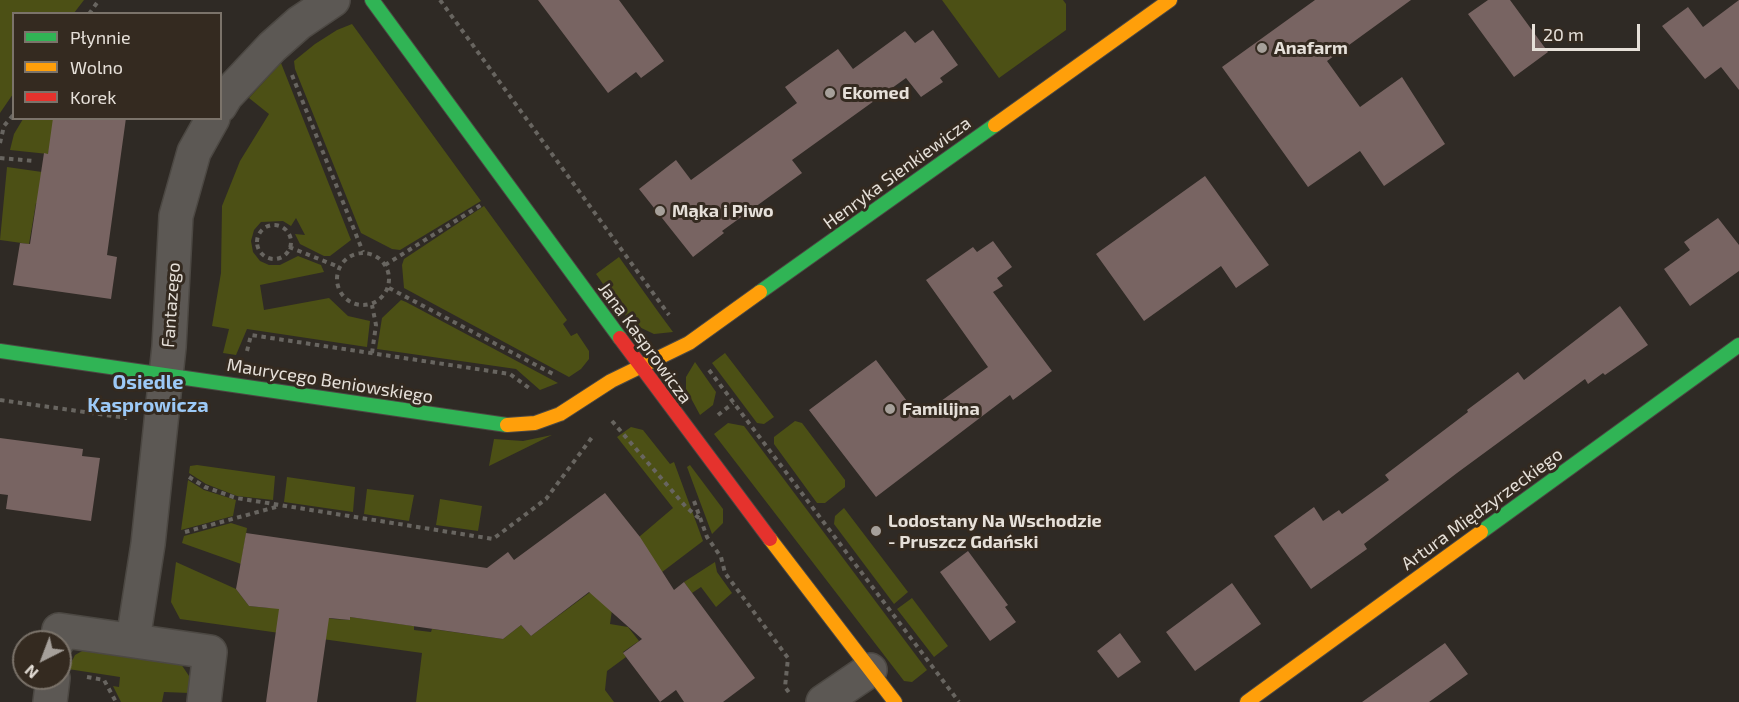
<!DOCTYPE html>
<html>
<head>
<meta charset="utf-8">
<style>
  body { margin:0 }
  #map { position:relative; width:1739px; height:702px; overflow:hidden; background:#2f2a25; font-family:"Exo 2",sans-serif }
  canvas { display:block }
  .legend { position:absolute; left:12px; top:12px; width:210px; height:108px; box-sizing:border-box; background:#342a20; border:2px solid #7b736a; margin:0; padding:8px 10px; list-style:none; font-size:18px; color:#e6e0d9 }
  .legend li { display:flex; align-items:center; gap:12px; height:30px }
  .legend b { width:30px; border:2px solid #7b736a }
  .north { position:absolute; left:12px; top:630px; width:60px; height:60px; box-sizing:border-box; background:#342a20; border:2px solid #7b736a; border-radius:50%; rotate:222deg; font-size:16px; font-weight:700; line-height:24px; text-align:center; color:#e6e0d9 }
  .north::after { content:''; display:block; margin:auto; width:21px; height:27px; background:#a6a09a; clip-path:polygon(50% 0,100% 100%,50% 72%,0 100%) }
  .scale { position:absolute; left:1532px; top:24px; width:108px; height:27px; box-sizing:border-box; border:3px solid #e6e0d9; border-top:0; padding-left:8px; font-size:18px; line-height:21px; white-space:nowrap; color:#e6e0d9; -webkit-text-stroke:4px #342a20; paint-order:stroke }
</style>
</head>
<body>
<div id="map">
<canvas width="1739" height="702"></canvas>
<ul class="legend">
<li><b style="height:8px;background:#30b455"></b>Płynnie</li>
<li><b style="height:8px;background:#ff9f0a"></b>Wolno</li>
<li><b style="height:8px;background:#e5322d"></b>Korek</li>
</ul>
<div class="north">N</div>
<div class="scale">20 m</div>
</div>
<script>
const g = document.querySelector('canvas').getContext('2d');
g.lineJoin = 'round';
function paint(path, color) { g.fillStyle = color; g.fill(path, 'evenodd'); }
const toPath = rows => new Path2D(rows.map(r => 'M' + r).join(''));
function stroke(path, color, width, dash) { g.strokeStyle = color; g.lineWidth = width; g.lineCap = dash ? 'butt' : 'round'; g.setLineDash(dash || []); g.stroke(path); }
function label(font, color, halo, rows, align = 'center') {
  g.font = font + ' "Exo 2",sans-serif'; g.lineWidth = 6; g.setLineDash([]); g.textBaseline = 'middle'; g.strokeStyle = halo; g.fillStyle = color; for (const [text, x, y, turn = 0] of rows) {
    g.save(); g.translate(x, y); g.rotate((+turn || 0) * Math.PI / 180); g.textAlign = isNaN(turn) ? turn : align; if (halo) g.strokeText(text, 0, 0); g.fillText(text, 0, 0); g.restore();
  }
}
const green = toPath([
  [0,0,84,0,74,13,14,14,13,94,0,113],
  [942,0,1063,0,1066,4,1066,30,999,78],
  [352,24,481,201,400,250,392,249,361,233,295,69,294,61,315,44,337,30],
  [281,63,351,240,330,256,324,256,300,244,295,234,305,235,296,218,291,226,283,221,261,222,254,230,251,241,253,252,260,261,269,265,280,265,298,256,321,265,324,272,260,285,264,310,329,298,348,316,370,321,367,347,247,329,236,355,223,353,229,329,212,326,221,273,222,206,240,161,269,114,249,98],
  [23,119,58,119,48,154,10,150,14,134],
  [7,167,49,173,44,204,36,203,29,244,0,240],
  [484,206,567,320,563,324,571,336,577,333,589,351,589,359,581,369,569,377,404,288,402,265,404,259],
  [619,257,659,313,673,332,654,334,635,325,627,318,596,274],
  [401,300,406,302,558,383,540,390,516,369,377,349,382,318],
  [725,353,774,417,764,424,757,423,712,363],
  [695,362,716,392,713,405,700,415,686,389,686,377],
  [795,421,802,423,845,480,845,487,825,503,817,503,774,444,774,437],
  [728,423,744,426,927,670,912,682,904,681,714,434],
  [631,427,643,430,670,464,674,462,703,541,612,610,610,624,628,627,639,641,623,652,626,657,607,671,605,690,614,702,416,702,422,653,180,619,171,602,176,562,236,589,249,606,269,608,270,605,333,619,350,620,350,617,414,626,414,630,431,632,432,629,503,639,521,625,531,636,647,550,639,537,673,508,617,437],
  [552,435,489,466,494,439,523,441],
  [197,465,275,476,273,500,237,496,206,484,189,473,190,466],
  [690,465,723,509,723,523,712,534,687,467],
  [287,477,355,487,353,512,284,502],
  [188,480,204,490,236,500,233,516,181,530],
  [367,489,414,495,409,521,364,514],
  [440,499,482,506,478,531,436,525],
  [844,508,908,592,894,604,834,524,835,516],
  [231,523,247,528,241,564,182,543,184,536],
  [715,562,717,572,732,593,716,607,701,587,692,593,684,582],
  [912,598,948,646,934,657,897,609],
  [84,650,181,664,191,679,190,693,164,692,162,702,121,702,113,686,119,687,120,677,68,669,75,655]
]);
const building = toPath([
  [538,0,619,0,664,61,641,78,636,72,608,93],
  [1315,0,1411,0,1327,61,1360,107,1402,77,1445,144,1384,186,1360,151,1308,187,1222,67],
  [1488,0,1510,0,1548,52,1514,77,1468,14],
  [1739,0,1739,90,1721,67,1705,79,1662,26,1688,7,1703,27],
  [933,30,958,65,940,78,943,82,921,97,906,78,792,160,802,173,722,231,724,233,693,257,639,189,676,160,691,180,797,103,785,87,838,49,853,69,905,31,915,43],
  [53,118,126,118,107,255,117,257,111,299,13,285,20,243,30,244,44,153,48,154],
  [1205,176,1269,265,1236,288,1221,266,1144,321,1096,254],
  [1718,218,1739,245,1739,271,1690,306,1664,269,1690,250,1684,242],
  [993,241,1012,267,997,278,1003,286,993,292,1052,371,1013,400,1010,395,876,497,809,410,876,360,919,417,988,367,926,280,973,247,977,252],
  [1620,306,1648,345,1605,375,1603,373,1588,384,1585,379,1457,473,1364,544,1367,549,1311,589,1274,536,1314,507,1323,521,1339,510,1342,514,1389,480,1385,475,1468,412,1467,410,1518,372,1524,380],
  [0,438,83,449,82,456,100,458,91,521,6,509,8,495,0,494],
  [605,493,640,537,674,590,684,582,755,678,723,702,684,702,676,690,660,702,623,653,642,639,589,592,531,636,521,625,503,639,350,617,350,620,329,618,317,702,266,702,279,609,249,606,236,589,246,533,487,568,508,552,514,560],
  [968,551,1008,605,1005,607,1016,622,990,641,940,572],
  [1232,583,1261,624,1195,671,1166,632],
  [1120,633,1141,662,1118,678,1097,651],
  [1445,643,1468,674,1429,702,1362,702]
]);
const path = toPath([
  [440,0,669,315],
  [89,14,99,0],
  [292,75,363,252],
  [0,143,4,126,14,114],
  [0,158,34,161],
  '257 242a17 17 0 1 1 34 0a17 17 0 1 1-34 0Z',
  [289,247,339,267],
  '337 279a26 26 0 1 1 52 0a26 26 0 1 1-52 0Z',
  [385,265,481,205],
  [389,288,555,375],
  [247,351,251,335,510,374,529,388],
  [372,353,376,325,372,305],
  [709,370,959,702],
  [0,400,127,418],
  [718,415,733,403],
  [612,421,686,507,700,519],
  [189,477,205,487,236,498,493,539,546,499,593,436],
  [694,501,707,537,721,557,725,573,788,658,785,687,790,694],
  [185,532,276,507],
  [87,677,104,680,116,702]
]);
const street = toPath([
  [220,106,226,96,272,47,299,23,333,0],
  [133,640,148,544,169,347,176,216,194,152,213,118],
  [57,642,59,630,210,652,204,702],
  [50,702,53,678],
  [823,702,870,670]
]);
const fast = toPath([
  [372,0,620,338],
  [760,292,995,125],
  [0,351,507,425],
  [1481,532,1739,345]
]);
const slow = toPath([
  [995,125,1170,0],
  [507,425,535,423,560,414,611,381,689,343,760,292],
  [770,539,895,702],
  [1247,702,1481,532]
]);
const jam = toPath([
  [620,338,770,539]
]);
const markers = [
  [1262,48,6,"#a6a09a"],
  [830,93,6,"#a6a09a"],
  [660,211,6,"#a6a09a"],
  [890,409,6,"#a6a09a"],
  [876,531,6,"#a6a09a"]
];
const poiNames = [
  ["Anafarm",1274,48],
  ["Ekomed",842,93],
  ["Mąka i Piwo",672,211],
  ["Familijna",902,409],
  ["Lodostany Na Wschodzie",888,521],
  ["- Pruszcz Gdański",888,542]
];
const streetNames = [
  ["Henryka Sienkiewicza",897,173,-36],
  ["Fantazego",171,305,-86],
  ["Jana Kasprowicza",645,343,54],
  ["Maurycego Beniowskiego",330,381,9],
  ["Artura Międzyrzeckiego",1482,509,-36]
];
const neighbourhoodNames = [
  ["Osiedle",148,382],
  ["Kasprowicza",148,405]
];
paint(green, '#4c5015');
paint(building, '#786462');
stroke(street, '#4c4843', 36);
stroke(fast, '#4c4843', 16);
stroke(slow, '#4c4843', 16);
stroke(jam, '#4c4843', 16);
stroke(path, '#686560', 4, [4.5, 4.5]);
stroke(street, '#5c5854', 33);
stroke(fast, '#30b455', 14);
stroke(slow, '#ff9f0a', 14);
stroke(jam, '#e5322d', 14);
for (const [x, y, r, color] of markers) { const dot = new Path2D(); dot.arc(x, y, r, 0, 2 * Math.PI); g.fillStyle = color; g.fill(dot); stroke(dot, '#342a20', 2); }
label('bold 18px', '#e6e0d9', '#342a20', poiNames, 'left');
label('18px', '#e6e0d9', '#342a20', streetNames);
label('bold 20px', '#9cc9f7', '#342a20', neighbourhoodNames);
</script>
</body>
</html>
